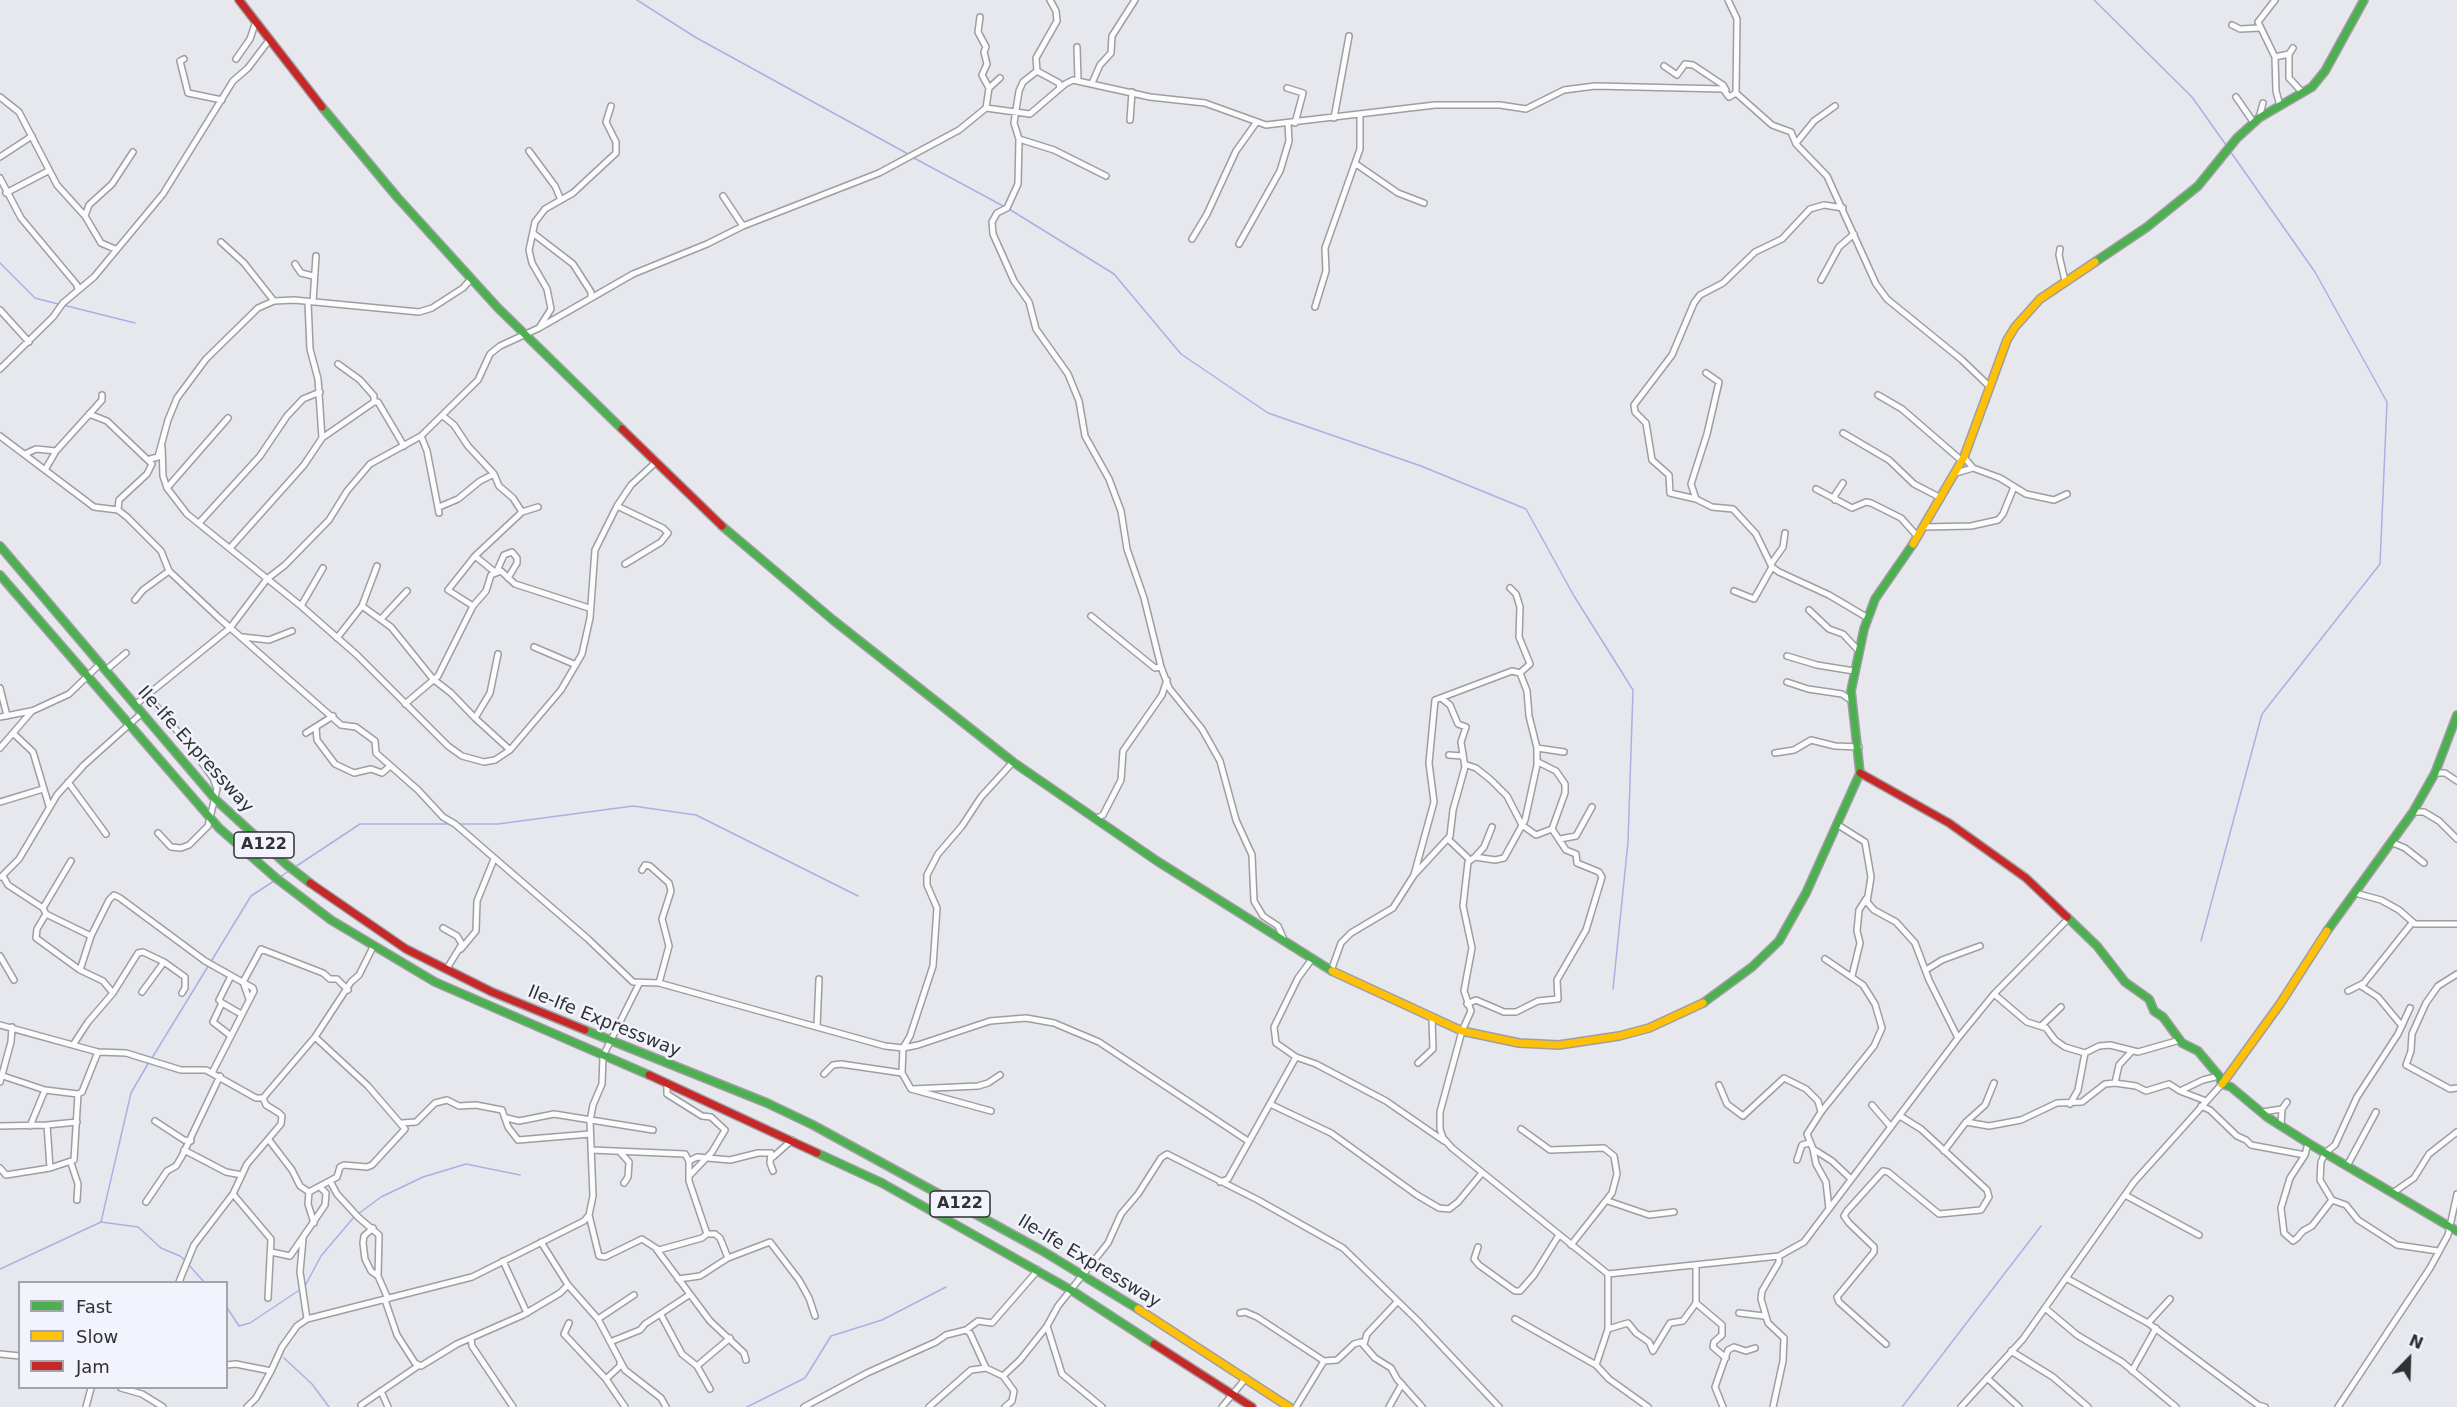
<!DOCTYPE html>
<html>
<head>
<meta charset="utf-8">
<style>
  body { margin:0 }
  #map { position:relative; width:2457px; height:1407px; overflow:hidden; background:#e7e8ed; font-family:"DejaVu Sans",sans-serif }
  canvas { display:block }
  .legend { position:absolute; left:18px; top:1281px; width:210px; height:108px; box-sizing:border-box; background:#f2f3fc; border:2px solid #a4a5ac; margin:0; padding:8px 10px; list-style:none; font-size:18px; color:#303134 }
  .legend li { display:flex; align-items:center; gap:12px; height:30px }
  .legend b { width:30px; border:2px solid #a4a5ac }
  .north { position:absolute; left:2379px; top:1329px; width:60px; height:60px; -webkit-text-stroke:4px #f2f3fc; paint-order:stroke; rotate:23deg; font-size:16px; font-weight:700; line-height:24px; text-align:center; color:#303134 }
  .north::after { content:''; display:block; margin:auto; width:21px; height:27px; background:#303134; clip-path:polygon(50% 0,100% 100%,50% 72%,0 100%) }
</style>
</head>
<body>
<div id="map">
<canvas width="2457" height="1407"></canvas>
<ul class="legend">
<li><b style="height:8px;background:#4caf50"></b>Fast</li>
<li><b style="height:8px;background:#ffc107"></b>Slow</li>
<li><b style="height:8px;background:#c62828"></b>Jam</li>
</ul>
<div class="north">N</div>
</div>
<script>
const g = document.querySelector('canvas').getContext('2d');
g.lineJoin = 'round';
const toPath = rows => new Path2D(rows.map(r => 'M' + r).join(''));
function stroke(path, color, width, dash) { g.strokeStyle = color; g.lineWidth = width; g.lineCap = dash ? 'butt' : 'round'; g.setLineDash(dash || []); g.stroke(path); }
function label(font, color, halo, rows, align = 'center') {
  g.font = font + ' "DejaVu Sans",sans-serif'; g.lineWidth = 5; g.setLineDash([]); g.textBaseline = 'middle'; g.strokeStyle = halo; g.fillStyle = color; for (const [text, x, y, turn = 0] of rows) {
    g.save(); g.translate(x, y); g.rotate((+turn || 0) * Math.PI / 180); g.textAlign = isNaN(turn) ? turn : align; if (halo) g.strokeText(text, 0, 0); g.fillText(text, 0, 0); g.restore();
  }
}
const stream = toPath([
  [637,0,695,37,908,154],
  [2094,0,2192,97,2226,145],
  [914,158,1005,207],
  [1009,209,1114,274,1181,354,1268,413,1421,466,1526,509,1574,596,1633,690,1628,842,1613,989],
  [0,263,35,298,58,304],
  [63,305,135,323],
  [460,824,498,824,633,806,696,815,858,896],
  [295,867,360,824,452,824],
  [280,877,289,871],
  [2201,941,2262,714,2380,564,2387,402,2315,272,2230,151],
  [152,1058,251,896,274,881],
  [358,1214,381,1197,423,1177,466,1164,520,1175],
  [101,1222,131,1093,149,1062],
  [189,1265,204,1282],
  [0,1269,101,1222,138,1227,161,1248,180,1256,186,1261],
  [305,1286,321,1256,354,1217],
  [226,1306,239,1326,250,1323,301,1289],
  [284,1358,312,1384,329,1407],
  [747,1407,805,1378,831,1336,882,1320,946,1287],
  [1902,1407,2041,1226]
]);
const street = toPath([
  [1728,0,1737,19,1736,93],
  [2275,0,2258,22,2275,57,2276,91,2280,106],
  [980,17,978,32,986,47,984,52,987,64,982,75,989,88,986,108],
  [2232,25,2240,29,2259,28],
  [1077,47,1078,80],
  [2289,54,2289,78,2302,92],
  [2275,57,2289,54,2293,48],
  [184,59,180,61,188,93,222,100],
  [236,59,250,39,256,21],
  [1664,66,1677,75,1685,64,1693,65,1723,85,1726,90],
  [1037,71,1036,58,1057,21,1056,11,1050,0],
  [1092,83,1100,65,1111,53,1112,36,1135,0],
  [989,88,1000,78],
  [1060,88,1059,83,1037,71,1023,82,1019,91,1014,123,1019,139,1018,184,1007,208,997,213,992,222,993,234,1014,281,1029,302,1036,329,1068,374,1079,401,1085,436,1109,479,1121,511,1127,549,1144,598,1161,667,1169,688,1202,729,1220,761,1236,820,1252,855,1254,901,1263,916,1278,926,1285,942],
  [1287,88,1303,93,1295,123],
  [0,97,19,112,57,185,85,216,101,243,115,249],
  [2236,97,2254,123],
  [1334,118,1349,36],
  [2259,118,2263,103],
  [1130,120,1132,92],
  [1019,139,1054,150,1106,176],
  [1797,142,1814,121,1835,106],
  [529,151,555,186,561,200],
  [0,157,32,136],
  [1356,164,1398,193,1424,203],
  [0,178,21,218,77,285,78,290],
  [6,193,48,171],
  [723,196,743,226],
  [1843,208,1824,205,1810,209,1782,239,1755,252,1723,283,1700,295,1694,303,1672,355,1634,405,1635,412,1646,423,1652,460,1669,475,1670,493,1696,499,1712,507,1733,509,1756,534,1772,567,1779,572,1829,595,1868,618],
  [85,216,89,205,112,184,133,152],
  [534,234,573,264,591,292,591,298],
  [1192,239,1207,214,1236,151,1256,123],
  [221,242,244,263,274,301],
  [1239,244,1280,171,1289,141,1288,124],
  [2060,249,2059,255,2065,281],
  [295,264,301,273,313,276],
  [1821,280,1839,247,1854,234],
  [313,302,316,256],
  [1315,307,1326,271,1325,248,1360,149,1360,115],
  [0,310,29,342],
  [539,328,551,309,547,289,532,263,529,250,535,222,545,209,573,193,616,153,616,142,606,122,611,106],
  [338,364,360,380,374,396,374,402,378,402,404,446],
  [0,369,53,317,63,303,94,277,163,194,233,81,248,68,270,39],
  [1878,395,1902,409,1962,461],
  [89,414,107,421,152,464,147,474,119,500,118,510],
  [443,416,454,425,468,446,494,474,499,486,513,498,522,512],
  [1843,433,1889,460,1914,484,1941,498],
  [0,436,94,507,118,510,127,517,161,551,169,571,219,618,341,725,356,727,371,738,375,741,376,753,418,790,443,817,455,824,588,939,633,982,659,983,885,1046,903,1048,918,1045,990,1021,1026,1018,1054,1023,1099,1042,1248,1141],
  [421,436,427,451,439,513],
  [322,438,374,402],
  [162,447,163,476,167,488,187,514,301,606,357,655,448,746,462,756,484,762,495,760,510,750,561,690,582,654,590,618,595,550,617,506,631,485,655,463],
  [56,451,102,400,102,395],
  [25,454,36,449,56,451,45,470],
  [1964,457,1973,468,2000,478,2026,494,2054,500,2067,494],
  [150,459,158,457,168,420,177,398,206,359,258,308,274,301,294,300,419,312,432,308,463,288,471,279],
  [1956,473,1973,468],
  [167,488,228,418],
  [1816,489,1852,508,1866,502,1871,503,1901,518,1918,537],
  [1696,499,1691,484,1707,434,1719,382,1706,373],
  [1835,500,1835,495,1843,483],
  [617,506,663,528,668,533,661,542,625,564],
  [439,507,458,499,480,481,494,474],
  [199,523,260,456,287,416,303,399,320,392],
  [1923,527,1971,526,1998,520,2003,514,2014,487],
  [230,548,304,465,322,438,318,379,310,349,308,302],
  [475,556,522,512,538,507],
  [1771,564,1783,547,1785,533],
  [1734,591,1754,599,1772,567],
  [135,600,143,590,169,571],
  [301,606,323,568],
  [362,606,391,627,433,679,451,693,475,718],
  [473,606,448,590,475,556,496,573,501,571,515,584,589,608],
  [1809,610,1829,629,1843,634,1858,650],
  [1091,616,1155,668,1161,667],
  [381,619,407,591],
  [243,637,269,640,292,631],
  [337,638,362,606,377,566],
  [534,647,576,665],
  [498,654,490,693,475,718,510,750],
  [1787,656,1817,665,1854,671],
  [106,670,126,653],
  [1520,673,1527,691,1529,716,1537,748,1537,765,1525,820,1504,858,1495,860,1475,857,1468,862,1463,906,1472,948,1464,991,1471,1011,1462,1031,1440,1112,1440,1129,1443,1138,1452,1148,1608,1274,1608,1329,1596,1365,1609,1379,1648,1407],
  [1787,682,1808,689,1842,694,1852,701],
  [0,688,7,716],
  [147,695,189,745,213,778,217,789,208,826,189,845,181,848,171,847,158,833],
  [405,704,438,676,473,606,486,591,491,575,496,573,504,555,512,552,517,558,517,563,508,578],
  [135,705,230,628,267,579,285,565,329,520,347,491,370,464,421,436,478,380,490,354,500,346,539,328,633,274,707,244,743,226,879,173,959,130,986,108,1030,114,1065,84,1073,80,1150,97,1205,103,1266,125,1435,105,1500,105,1526,109,1564,90,1595,86,1723,89,1729,97,1736,93,1772,125,1791,132,1796,144,1827,176,1876,284,1887,299,1962,360,1990,387],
  [0,717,31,711],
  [316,727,317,740,335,764,354,773,371,769,382,773,389,767],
  [306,733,333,716],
  [14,734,33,752,49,806],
  [0,748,32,711,69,694,100,664],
  [1537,748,1564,752],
  [1775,753,1794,750,1811,740,1835,746,1859,747],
  [1449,755,1462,756],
  [1538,762,1556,771,1565,784,1565,793,1552,829],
  [1465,767,1467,765,1476,768,1491,780,1507,796,1522,825,1536,835,1552,829,1566,850,1576,854,1577,863,1599,872,1602,877,1586,930,1557,980,1558,999,1538,1001,1516,1012,1504,1012,1476,1000,1467,1004],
  [2435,773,2445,773,2457,781],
  [68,782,106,834],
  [0,802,43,789],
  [2413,812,2424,812,2439,821,2457,839],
  [1095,819,1103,815,1121,780,1123,751,1162,695,1167,680],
  [1838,825,1865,842,1871,877,1867,902,1874,910,1896,922,1915,943,1929,980,1958,1038],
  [1448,839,1470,860],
  [1560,839,1576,836,1592,807],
  [2393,843,2405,848,2424,863],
  [1475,857,1484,847,1492,827],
  [642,870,645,865,650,866,669,883,671,891,662,919,669,946,659,983],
  [1414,875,1434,802,1429,763,1435,700,1512,671,1520,673,1530,664,1519,637,1520,607,1516,594,1510,588],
  [3,876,8,885,43,908,46,914,91,936,109,900,114,895,120,898,205,961,253,988,254,991,212,1073],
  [1,877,19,859,57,795,84,765,142,713],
  [2355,893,2381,900,2399,910,2415,924,2457,924],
  [43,908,71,861],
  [46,914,37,929,36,938,80,970,103,981,113,993],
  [443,928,457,936,462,944,446,970],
  [461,949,476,931,477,901,494,859],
  [0,956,14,980],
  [1312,959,1298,978,1274,1027,1276,1043,1296,1057,1316,1064,1386,1101,1444,1141],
  [1825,959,1863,985,1875,1004,1882,1028,1874,1046,1821,1112,1807,1134,1813,1149,1832,1161,1851,1179],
  [80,970,91,936],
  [1926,970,1942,960,1980,946],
  [1331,971,1341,943,1351,933,1393,908,1414,875,1450,836,1453,810,1465,767,1461,742,1466,727,1458,724,1450,705,1441,698],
  [2457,974,2438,986,2426,1003,2412,1034,2411,1051,2406,1065,2450,1089,2457,1088],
  [1852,976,1860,943,1857,931,1859,910,1866,899],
  [2361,986,2378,997,2402,1026],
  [2348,991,2364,983,2412,923],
  [142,992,164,962],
  [1994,994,2027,1022,2046,1028,2055,1040,2065,1047,2085,1053,2099,1046,2110,1045,2138,1052,2180,1040],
  [249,999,243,982,261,949,323,973,330,979,337,979,348,990],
  [222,1003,241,1014],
  [2410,1008,2398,1034,2357,1097,2335,1145,2325,1153,2321,1162,2320,1180,2332,1200,2346,1205,2358,1220,2397,1245,2438,1251],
  [0,1025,98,1052,126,1053,181,1070,206,1070,256,1098,263,1098,266,1105,279,1113,282,1116,281,1124,247,1164,233,1194,271,1239,268,1298],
  [2041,1026,2061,1007],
  [817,1027,819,979],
  [231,1036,213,1022,222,1003,219,1000,231,976],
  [73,1045,88,1022,113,993,138,953,143,952,164,962,185,977,185,988,182,993],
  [1418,1063,1433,1049,1432,1018],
  [824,1074,833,1065,841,1064,902,1073],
  [3,1076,45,1090,78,1094,82,1092,98,1052],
  [0,1082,11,1042,12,1027],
  [2115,1083,2136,1086,2146,1091,2169,1084,2180,1091,2203,1080,2219,1076],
  [667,1084,667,1094,702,1116,711,1117,725,1130,712,1152,690,1175],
  [1719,1085,1727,1104,1743,1116,1784,1078,1806,1089,1818,1101,1821,1112],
  [912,1089,978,1086,988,1083,1000,1075],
  [2180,1091,2206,1101],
  [263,1098,315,1037,351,982,359,975,373,947],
  [1270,1104,1331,1133,1417,1195,1439,1208,1449,1209,1458,1202,1482,1173],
  [2070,1104,2078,1090,2085,1053],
  [1872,1105,1891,1127],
  [2201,1106,2210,1110,2237,1136,2246,1140,2251,1145,2305,1155],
  [991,1111,911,1089,902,1073,903,1048,910,1036,933,966,937,908,927,885,927,875,938,854,962,826,981,797,1013,762],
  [2262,1112,2282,1109,2287,1102],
  [507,1118,519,1121,554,1114,653,1130],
  [155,1121,184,1140,191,1141],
  [1966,1122,1989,1126,2021,1120,2057,1103,2082,1102,2105,1084,2115,1083,2119,1065,2131,1052],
  [402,1123,416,1122,435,1103,447,1100,459,1106,476,1105,502,1110,508,1127,518,1140,590,1134],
  [47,1125,77,1122],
  [0,1126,47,1125,50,1168],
  [30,1126,45,1090],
  [2281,1126,2282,1109],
  [1521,1129,1550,1150,1604,1148,1614,1156,1617,1174,1612,1193,1571,1245],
  [269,1140,292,1170,300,1186,309,1192],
  [2308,1143,2305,1155,2290,1178,2281,1208,2284,1233,2293,1241,2297,1238,2303,1231,2312,1226,2332,1200],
  [1813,1149,1816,1164,1826,1182,1829,1209],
  [184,1150,226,1172,242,1175],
  [591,1150,685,1154,689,1161,689,1181,707,1234],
  [1944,1151,1966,1122,1985,1105,1994,1083],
  [620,1152,629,1162,628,1177,624,1183],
  [771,1153,770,1163,773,1171],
  [1797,1160,1802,1145,1809,1143],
  [689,1161,697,1157,730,1160,758,1153,771,1153,773,1157,792,1140],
  [71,1163,78,1184,77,1200],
  [2347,1166,2376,1112],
  [0,1168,6,1175,50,1168,74,1160,78,1094],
  [330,1181,337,1194,358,1217,379,1235,378,1276,388,1299],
  [1220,1182,1228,1179,1296,1057],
  [309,1192,337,1177,340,1167,344,1165,367,1167,372,1165,405,1129,368,1086,315,1037],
  [309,1192,308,1204,314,1223],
  [2394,1192,2414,1178,2429,1154,2457,1132],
  [2125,1195,2199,1235],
  [1608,1201,1649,1215,1674,1212],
  [146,1202,167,1171,176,1166,182,1156,220,1076],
  [589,1215,599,1256,605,1257,642,1239,659,1250,702,1238,707,1234,715,1234,720,1238,728,1258],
  [373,1228,364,1236,363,1243,365,1259,371,1271,378,1276],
  [303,1239,300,1272,307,1319],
  [541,1242,568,1285,598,1319,625,1370,661,1398,666,1407],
  [1478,1247,1474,1259,1479,1265,1515,1291,1520,1291,1534,1275,1559,1235],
  [657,1250,710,1321,744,1353,746,1360],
  [271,1252,290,1256,325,1205,326,1193,320,1187],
  [503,1261,527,1313],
  [1696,1266,1696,1303,1722,1325,1722,1335,1714,1342,1713,1347,1726,1358],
  [1608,1274,1779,1256,1804,1242,1958,1038,1994,994,2068,919],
  [2066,1278,2148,1323,2258,1405,2265,1407],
  [678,1279,700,1276,728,1258,770,1242,799,1280,809,1298,815,1316],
  [179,1282,194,1245,233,1194],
  [385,1300,397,1335,415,1363,421,1366,457,1344,523,1315,560,1293,568,1285],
  [2045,1308,2077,1335,2122,1362,2176,1407],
  [1240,1313,1245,1312,1257,1317,1324,1361,1337,1360,1354,1344,1361,1342,1375,1358,1391,1368,1397,1379,1422,1407],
  [1739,1313,1764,1316],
  [661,1315,682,1354,697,1366],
  [598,1319,634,1295],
  [1515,1319,1596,1365],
  [569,1323,564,1334,606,1379,625,1407],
  [2148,1323,2170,1299],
  [1608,1329,1628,1323,1636,1333,1649,1342,1653,1351],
  [966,1330,970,1333,986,1368],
  [471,1339,472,1346,513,1407],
  [610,1342,640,1330,645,1324,689,1295],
  [1364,1344,1367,1334,1397,1302],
  [1886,1344,1839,1302,1837,1297,1874,1252,1874,1247,1849,1223,1844,1216,1847,1211,1883,1171,1888,1172,1939,1214,1981,1210,1989,1197,1987,1190,1921,1129,1900,1116],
  [1653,1351,1670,1323,1683,1321,1696,1303],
  [2011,1351,2053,1377,2088,1407],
  [0,1354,20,1356],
  [226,1365,236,1364,271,1371],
  [2132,1371,2156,1328],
  [1003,1376,1020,1360,1047,1326],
  [1987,1378,2019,1407],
  [606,1379,620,1366,620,1363],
  [121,1388,142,1394,163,1407],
  [710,1389,697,1366,730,1338],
  [381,1391,388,1407],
  [361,1405,418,1366],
  [86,1407,91,1388],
  [247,1407,256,1398,271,1371,282,1347,297,1326,307,1319,472,1277,584,1221,589,1215,593,1196,590,1121,593,1105,602,1084,603,1056,639,984],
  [804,1407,867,1373,936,1342,946,1335,966,1330,978,1321,992,1323,1038,1270],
  [929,1407,971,1370,986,1368,1003,1376,1014,1391,1012,1401,1005,1407],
  [1102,1407,1062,1374,1047,1326,1058,1306,1108,1243,1121,1214,1138,1194,1161,1158,1167,1154,1258,1200,1343,1248,1417,1320,1499,1407],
  [1222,1407,1246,1378],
  [1296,1407,1324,1361],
  [1389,1407,1402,1384],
  [1723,1407,1715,1387,1728,1350,1734,1347,1746,1351,1755,1348],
  [1773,1407,1783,1361,1784,1338,1768,1323,1761,1299,1762,1291,1779,1262,1779,1256],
  [1961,1407,2023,1339,2134,1182,2222,1084],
  [2338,1407,2430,1268,2448,1235,2457,1194]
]);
const fast = toPath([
  [322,107,397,197,498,308,622,429],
  [2095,262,2147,227,2198,186,2237,138,2259,118,2312,87,2325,71,2364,0],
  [722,526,833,620,1013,762,1157,861,1332,971],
  [0,546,216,800,287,865,310,883],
  [0,575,219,828,276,878,331,920,435,982,649,1075],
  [2067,917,2097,946,2125,982,2149,999,2154,1011,2163,1017,2182,1043,2198,1051,2219,1076,2222,1084,2231,1087,2267,1117,2308,1143,2457,1231],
  [2327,931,2413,812,2435,773,2457,715],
  [1703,1003,1752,967,1779,941,1806,893,1860,773,1851,691,1864,629,1875,599,1913,544],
  [585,1030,767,1103,813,1125,1041,1250,1138,1309],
  [817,1153,882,1183,1071,1290,1154,1344]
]);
const slow = toPath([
  [1913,544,1964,457,2007,340,2015,327,2040,299,2095,262],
  [1332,971,1462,1031,1519,1043,1559,1045,1619,1036,1649,1028,1703,1003],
  [2222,1084,2280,1004,2327,931],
  [1138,1309,1289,1407]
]);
const jam = toPath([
  [239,0,322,107],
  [622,429,722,526],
  [1860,773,1949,823,2026,878,2067,917],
  [310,883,406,949,492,992,585,1030],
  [649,1075,817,1153],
  [1154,1344,1252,1407]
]);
const shields = [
  [264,845,60],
  [960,1204,60]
];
const shieldNames = [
  ["A122",264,845],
  ["A122",960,1204]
];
const streetNames = [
  ["Ile-Ife Expressway",195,750,48],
  ["Ile-Ife Expressway",604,1022,22],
  ["Ile-Ife Expressway",1089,1262,31]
];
stroke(stream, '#acafe3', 1.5);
stroke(street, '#9e9ea2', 8);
stroke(fast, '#9e9ea2', 10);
stroke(slow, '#9e9ea2', 10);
stroke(jam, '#9e9ea2', 10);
stroke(street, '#fbfcfc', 5);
stroke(fast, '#4caf50', 7);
stroke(slow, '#ffc107', 7);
stroke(jam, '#c62828', 7);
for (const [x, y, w] of shields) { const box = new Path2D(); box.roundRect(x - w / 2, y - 13, w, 26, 4.5); g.fillStyle = '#f2f3fc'; g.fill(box); stroke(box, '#303134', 1.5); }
label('bold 16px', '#303134', null, shieldNames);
label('18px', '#303134', '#f2f3fc', streetNames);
</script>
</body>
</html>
